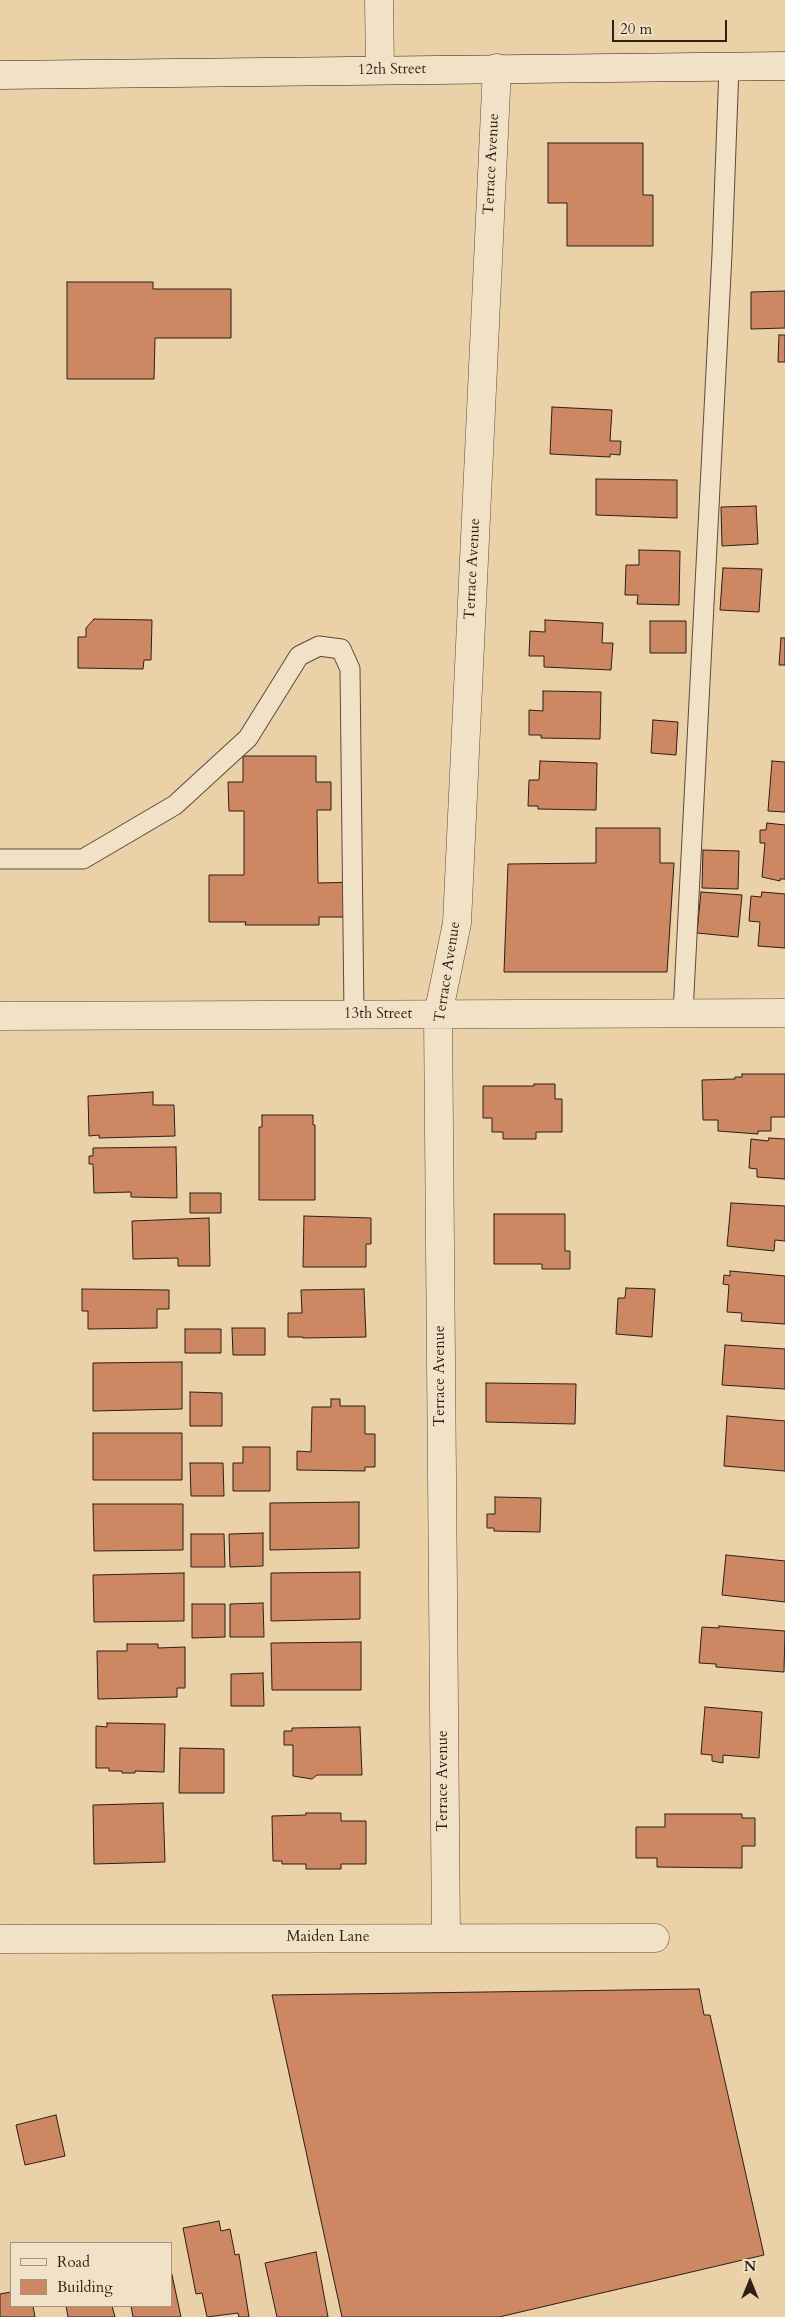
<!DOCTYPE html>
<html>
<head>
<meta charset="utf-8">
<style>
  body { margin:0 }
  #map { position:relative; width:785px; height:2317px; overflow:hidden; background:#ead1a8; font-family:Cardo,serif }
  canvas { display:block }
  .legend { position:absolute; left:10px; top:2242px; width:162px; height:65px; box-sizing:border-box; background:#f1e1c6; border:1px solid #a39381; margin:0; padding:6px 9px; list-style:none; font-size:15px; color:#2d1e19 }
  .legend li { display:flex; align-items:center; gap:10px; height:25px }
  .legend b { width:25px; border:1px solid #a39381 }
  .north { position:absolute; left:725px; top:2257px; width:50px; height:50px; -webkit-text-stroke:4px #f1e1c6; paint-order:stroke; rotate:0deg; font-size:14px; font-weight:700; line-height:20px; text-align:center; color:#2d1e19 }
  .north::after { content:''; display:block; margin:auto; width:18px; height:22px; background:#2d1e19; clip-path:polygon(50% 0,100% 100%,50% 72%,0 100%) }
  .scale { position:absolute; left:612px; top:20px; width:115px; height:22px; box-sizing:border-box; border:2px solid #2d1e19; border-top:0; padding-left:6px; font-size:15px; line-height:18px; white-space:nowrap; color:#2d1e19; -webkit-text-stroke:4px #f1e1c6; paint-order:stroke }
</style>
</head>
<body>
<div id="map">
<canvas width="785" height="2317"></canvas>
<ul class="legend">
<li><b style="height:6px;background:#f1e1c6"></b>Road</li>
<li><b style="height:14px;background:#cd8863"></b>Building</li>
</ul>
<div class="north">N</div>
<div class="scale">20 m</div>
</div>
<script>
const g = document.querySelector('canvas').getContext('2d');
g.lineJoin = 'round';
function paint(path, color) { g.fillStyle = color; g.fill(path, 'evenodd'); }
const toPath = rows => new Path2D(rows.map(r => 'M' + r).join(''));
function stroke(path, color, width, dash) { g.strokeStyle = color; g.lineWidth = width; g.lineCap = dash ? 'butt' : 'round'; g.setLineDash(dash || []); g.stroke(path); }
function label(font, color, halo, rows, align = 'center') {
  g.font = font + ' Cardo,serif'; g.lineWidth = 5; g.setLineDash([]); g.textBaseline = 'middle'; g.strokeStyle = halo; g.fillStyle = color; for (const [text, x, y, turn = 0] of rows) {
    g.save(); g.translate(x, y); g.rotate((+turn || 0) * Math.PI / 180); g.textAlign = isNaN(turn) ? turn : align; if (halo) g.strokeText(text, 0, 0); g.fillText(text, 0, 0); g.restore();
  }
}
const building = toPath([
  [548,143,643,143,643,195,653,195,653,246,567,246,567,203,548,203,548,143],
  [67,282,153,282,153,289,231,289,231,338,155,338,154,379,67,379,67,282],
  [785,291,785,328,751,329,751,292,785,291],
  [779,335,785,335,785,362,778,362,779,335],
  [552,407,612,410,610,441,621,441,620,455,610,454,610,457,550,454,552,407],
  [596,479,677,480,677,518,596,515,596,479],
  [756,506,758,544,722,546,721,507,756,506],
  [639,550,680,551,679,605,637,604,638,595,625,595,626,565,639,565,639,550],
  [723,568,762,569,759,612,720,610,723,568],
  [94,619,152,620,151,660,144,660,143,669,78,668,78,637,86,637,86,628,94,619],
  [545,620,603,623,602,643,613,643,611,670,544,667,544,656,529,656,530,631,545,632,545,620],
  [650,621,686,621,686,653,650,653,650,621],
  [781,638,785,638,785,665,779,665,781,638],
  [543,691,601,692,600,739,541,738,541,735,529,735,529,710,543,711,543,691],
  [653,720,678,722,676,755,651,753,653,720],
  [243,756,316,756,316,782,331,782,331,810,317,810,318,883,358,882,358,917,319,917,319,925,245,925,246,922,209,922,209,875,244,875,244,811,229,811,228,782,243,782,243,756],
  [540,761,597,763,596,810,538,809,538,806,528,806,529,780,539,780,540,761],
  [772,761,785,762,785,812,768,811,772,761],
  [767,823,785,825,785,879,780,879,780,881,762,877,765,843,760,843,760,830,766,830,767,823],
  [596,828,660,828,660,863,674,863,667,972,504,972,508,864,596,863,596,828],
  [703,850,739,851,738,889,702,888,703,850],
  [701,892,742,895,738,937,697,933,701,892],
  [762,892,785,894,785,948,758,946,760,922,749,921,751,896,761,897,762,892],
  [742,1074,785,1074,785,1117,771,1117,771,1131,758,1131,758,1134,718,1131,718,1120,703,1120,702,1080,735,1079,735,1077,742,1077,742,1074],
  [534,1084,555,1084,555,1099,562,1099,562,1132,536,1132,536,1139,503,1139,503,1132,492,1132,492,1118,483,1118,483,1086,534,1086,534,1084],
  [153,1092,153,1105,174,1105,175,1136,99,1138,99,1135,89,1136,88,1096,153,1092],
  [262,1115,313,1115,313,1125,315,1125,315,1200,259,1200,259,1127,262,1127,262,1115],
  [769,1138,785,1139,785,1179,757,1177,757,1169,749,1168,751,1139,768,1141,769,1138],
  [176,1147,177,1198,131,1197,131,1192,94,1193,93,1164,89,1164,89,1156,93,1156,93,1148,176,1147],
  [190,1193,221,1193,221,1213,190,1213,190,1193],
  [731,1203,785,1206,785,1241,775,1240,774,1251,727,1246,731,1203],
  [494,1214,565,1214,565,1251,570,1251,570,1269,542,1269,542,1264,494,1264,494,1214],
  [304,1216,371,1218,371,1244,366,1244,366,1267,303,1267,304,1216],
  [209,1218,210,1266,178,1266,178,1258,133,1259,132,1221,209,1218],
  [730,1271,785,1276,785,1324,741,1321,742,1313,727,1312,729,1285,723,1284,724,1275,730,1276,730,1271],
  [626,1288,655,1289,652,1337,616,1334,618,1298,625,1298,626,1288],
  [82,1289,169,1290,169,1309,157,1309,157,1328,88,1329,88,1311,82,1311,82,1289],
  [364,1289,366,1337,303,1338,303,1337,288,1337,288,1313,302,1313,301,1290,364,1289],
  [232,1328,265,1328,265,1355,233,1355,232,1328],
  [185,1329,221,1329,221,1353,185,1353,185,1329],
  [725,1345,785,1349,785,1389,722,1385,725,1345],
  [182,1362,182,1409,93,1411,93,1363,182,1362],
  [486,1383,576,1384,575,1424,486,1422,486,1383],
  [190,1392,222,1393,222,1426,190,1426,190,1392],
  [331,1399,340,1399,340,1406,365,1406,365,1434,375,1434,375,1467,365,1467,365,1471,297,1470,297,1451,311,1452,312,1407,331,1407,331,1399],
  [727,1416,785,1421,785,1471,724,1466,727,1416],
  [93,1433,182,1433,182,1480,93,1480,93,1433],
  [243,1447,270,1447,270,1491,233,1491,233,1463,243,1463,243,1447],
  [190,1463,223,1463,224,1496,191,1496,190,1463],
  [495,1497,541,1498,540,1532,494,1531,494,1528,487,1528,487,1514,495,1514,495,1497],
  [359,1502,359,1548,270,1550,270,1503,359,1502],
  [93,1504,183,1504,183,1550,94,1551,93,1504],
  [263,1533,263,1566,230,1567,229,1534,263,1533],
  [191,1534,224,1534,225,1567,191,1567,191,1534],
  [726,1555,785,1561,785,1602,722,1595,726,1555],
  [360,1572,360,1619,271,1621,271,1573,360,1572],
  [184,1573,184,1621,94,1622,93,1575,184,1573],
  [263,1603,264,1637,230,1637,230,1604,263,1603],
  [192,1604,225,1604,225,1637,192,1638,192,1604],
  [719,1626,785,1631,784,1672,716,1667,716,1664,699,1663,702,1627,719,1628,719,1626],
  [361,1642,361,1690,272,1690,271,1643,361,1642],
  [127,1644,158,1644,158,1648,185,1647,185,1688,177,1688,177,1697,98,1699,97,1651,127,1651,127,1644],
  [263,1673,264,1706,231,1706,231,1674,263,1673],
  [705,1707,762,1712,759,1758,723,1755,723,1763,712,1761,712,1755,701,1754,705,1707],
  [107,1723,165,1724,164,1772,135,1771,135,1773,122,1773,122,1771,109,1771,109,1768,96,1768,96,1726,107,1727,107,1723],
  [360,1727,362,1775,317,1775,312,1779,293,1776,293,1745,284,1745,284,1731,292,1731,292,1728,360,1727],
  [180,1748,224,1749,224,1793,179,1793,180,1748],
  [163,1803,165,1862,94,1864,93,1805,163,1803],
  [306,1813,341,1813,341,1821,366,1821,366,1864,341,1864,341,1869,306,1869,306,1864,282,1864,282,1861,273,1861,272,1816,306,1815,306,1813],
  [665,1814,742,1814,742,1818,755,1818,755,1846,742,1846,742,1868,657,1867,657,1858,636,1858,636,1827,665,1827,665,1814],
  [699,1989,704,2015,710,2015,764,2255,499,2317,342,2317,272,1995,699,1989],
  [56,2115,65,2156,25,2165,16,2125,56,2115],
  [219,2221,221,2231,230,2229,235,2255,239,2254,249,2317,239,2317,238,2313,207,2317,202,2293,196,2294,183,2228,219,2221],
  [316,2252,328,2317,277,2317,265,2263,316,2252],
  [172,2275,181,2317,133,2317,131,2306,171,2306,172,2275],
  [11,2292,11,2306,33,2306,35,2317,0,2317,0,2294,11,2292],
  [66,2306,112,2306,115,2317,68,2317,66,2306]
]);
const lane = toPath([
  [0,859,83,859,175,805,248,738,299,656,319,646,341,649,350,669,354,1015],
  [683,1013,722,254,729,67]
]);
const street = toPath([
  [379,0,380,70],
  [0,1016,785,1013],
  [446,1937,438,1015,457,923,497,68],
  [0,1939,655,1938]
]);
const secondary = toPath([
  [0,75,785,66]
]);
const streetNames = [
  ["12th Street",392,70,-1],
  ["Terrace Avenue",492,164,-87],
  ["Terrace Avenue",473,569,-87],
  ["Terrace Avenue",448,972,-81],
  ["13th Street",378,1015],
  ["Terrace Avenue",441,1376,-90],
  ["Terrace Avenue",444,1781,-90],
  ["Maiden Lane",328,1938]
];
paint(building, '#cd8863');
stroke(building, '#2d1e19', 1);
stroke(lane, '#5c4b3d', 21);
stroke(street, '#5c4b3d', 29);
stroke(secondary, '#2d1e19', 29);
stroke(lane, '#f1e1c6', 19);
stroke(street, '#f1e1c6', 28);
stroke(secondary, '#f1e1c6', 28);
label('15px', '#2d1e19', '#f1e1c6', streetNames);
</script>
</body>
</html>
